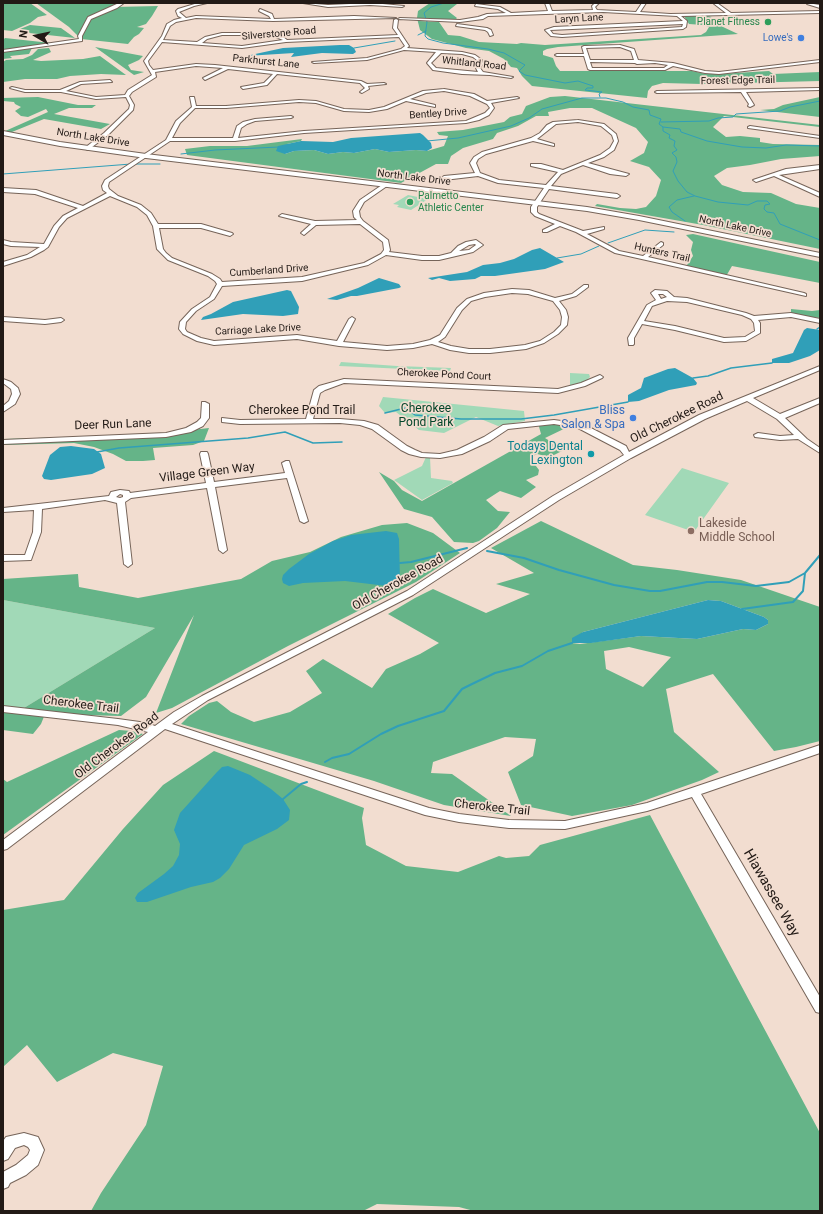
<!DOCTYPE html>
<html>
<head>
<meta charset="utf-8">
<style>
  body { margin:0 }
  #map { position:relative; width:823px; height:1214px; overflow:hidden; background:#f2ddd0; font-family:Roboto,sans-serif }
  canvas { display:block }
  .frame { position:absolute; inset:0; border:4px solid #221a16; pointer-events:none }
  .north { position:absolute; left:16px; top:16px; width:40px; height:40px; -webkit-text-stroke:3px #f2ddd0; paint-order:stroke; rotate:279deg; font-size:11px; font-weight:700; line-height:16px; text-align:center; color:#221a16 }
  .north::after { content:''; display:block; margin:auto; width:14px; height:18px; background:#221a16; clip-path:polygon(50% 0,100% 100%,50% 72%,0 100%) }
</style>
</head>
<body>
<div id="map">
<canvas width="823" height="1214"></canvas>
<div class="frame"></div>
<div class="north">N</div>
</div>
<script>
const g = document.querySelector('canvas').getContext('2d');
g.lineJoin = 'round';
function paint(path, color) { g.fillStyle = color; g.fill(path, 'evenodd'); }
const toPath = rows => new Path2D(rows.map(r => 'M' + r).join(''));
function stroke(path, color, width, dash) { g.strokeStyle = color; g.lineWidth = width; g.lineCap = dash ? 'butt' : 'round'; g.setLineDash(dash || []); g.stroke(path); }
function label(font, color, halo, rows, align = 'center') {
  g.font = font + ' Roboto,sans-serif'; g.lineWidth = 3.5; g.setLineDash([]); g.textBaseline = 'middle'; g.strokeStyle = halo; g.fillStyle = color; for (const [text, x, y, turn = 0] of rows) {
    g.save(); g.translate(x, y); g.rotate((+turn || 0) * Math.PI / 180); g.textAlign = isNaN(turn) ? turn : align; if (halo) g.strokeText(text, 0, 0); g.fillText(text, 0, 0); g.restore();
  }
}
const green = toPath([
  [408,195,428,199,411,210,397,207,399,205,393,204],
  [341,362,397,366,451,368,450,371,339,366],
  [570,373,589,374,590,377,587,380,572,387,570,385],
  [383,397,524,411,525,421,498,426,476,417,444,433,419,430,396,412,385,413,379,406],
  [426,457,430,457,431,478,452,481,453,483,422,500,394,480,422,466],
  [682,468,729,483,694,532,645,515],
  [3,600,155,628,19,711,3,709]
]);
const forest = toPath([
  [3,3,30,3,47,15,38,17,30,23,12,31,3,30],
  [36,3,116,3,114,7,158,6,152,16,146,24,137,27,144,28,139,34,134,37,128,44,81,39,69,27],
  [430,3,462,3,457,4,448,11,457,18,456,19,418,19,419,21,439,22,448,35,460,36,479,42,517,44,521,43,545,45,701,35,706,32,709,27,703,25,689,24,684,16,708,16,712,17,706,19,738,34,558,47,547,49,543,51,543,55,553,58,556,66,560,71,692,71,706,74,719,74,769,71,773,74,820,72,820,81,702,84,663,83,652,86,648,91,647,98,532,86,522,76,517,68,511,67,504,59,489,51,466,48,432,39,420,30,417,18,418,11],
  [30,25,61,28,75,38,20,32,20,29],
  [5,38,60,44,32,48,29,54,10,56,12,58,3,59,3,40],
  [95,47,143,56,139,60,128,65,131,70,144,72,134,75],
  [49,48,51,52,33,60,41,61,83,59,100,56,126,75,101,74,70,76,57,79,25,79,3,82,3,62,6,60,23,59,32,55,38,49],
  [565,96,820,125,820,127,724,116,713,127,726,137,740,136,760,138,760,142,773,144,820,145,820,156,781,159,750,165,727,168,714,176,722,185,743,192,771,193,796,204,820,208,820,249,703,225,595,206,597,204,620,208,636,209,646,207,656,196,661,180,649,167,630,161,644,153,648,142,636,128,592,108,570,108,548,112,549,116,536,116,518,126,497,133,493,139,463,148,451,156,448,164,436,164,401,183,187,155,185,149,210,146,247,146,302,139,301,141,287,144,285,154,294,151,314,150,328,154,343,152,354,153,375,149,389,152,416,150,427,151,444,146,448,136,439,135,437,132,463,130,504,122,510,117,522,114,526,106,550,97],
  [38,97,78,105,96,105,92,108,69,108,54,114,110,124,101,129,44,119,7,134,3,132,48,112,46,109,28,117,21,116,15,111,21,107,15,104,14,102,3,101,3,98],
  [820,97,820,117,760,110,774,109,783,105],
  [693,234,820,262,820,283,732,266,725,278,685,268,693,256,691,250,693,242,686,235],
  [791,309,812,311,820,310,820,318,791,315],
  [538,423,572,425,545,438,564,450,550,457,537,454,530,458,539,470,538,475,526,480,536,487,521,498,500,491,486,500,498,511,510,512,497,528,479,541,473,543,454,542,432,517,404,509,379,472,394,481,402,490,422,501,541,434],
  [209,428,204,441,193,445,153,448,155,460,143,461,126,461,113,454,94,447,74,443,3,445,3,439,70,437,122,438],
  [541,521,633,565,677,570,741,580,820,607,820,741,796,747,774,751,713,674,666,689,674,732,719,772,702,780,632,805,572,816,521,805,508,772,533,756,536,739,505,737,433,762,431,773,452,774,511,816,444,805,374,781,181,724,189,716,209,703,217,701,231,712,254,722,290,712,322,693,306,671,323,659,372,688,386,669,420,654,439,643,388,614,415,598,433,589,486,613,530,594,496,584,534,573,491,548],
  [708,600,721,601,764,617,768,620,768,624,756,630,743,629,697,639,641,636,580,644,572,643,583,632],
  [629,647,671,657,643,687,606,669,604,651],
  [407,523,433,533,460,553,416,582,288,646,172,708,156,713,194,615,146,697,121,716,45,714,41,724,33,734,3,730,3,709,19,711,155,628,3,600,3,579,78,574,79,587,138,598,241,579,272,561,310,552,341,537,382,525],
  [119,730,132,731,143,734,3,835,3,779,7,782],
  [214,751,364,808,362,818,366,845,406,866,458,872,499,856,506,858,529,856,540,845,650,815,820,1133,820,1211,474,1211,459,1207,377,1204,363,1211,91,1211,101,1193,146,1125,163,1066,113,1053,57,1082,27,1045,3,1067,3,910,64,900,123,829,163,785]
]);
const water = toPath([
  [340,45,349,45,354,48,356,52,353,54,322,53,291,57,294,53,246,56,283,48],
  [420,133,423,135,431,143,432,148,427,151,416,150,389,152,375,149,354,153,343,152,328,154,314,150,294,151,285,154,276,151,278,146,301,141,333,142,351,138],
  [540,248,564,262,545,269,495,276,481,276,475,279,450,281,439,278,432,280,428,278,467,272,483,265,500,263,514,259,532,250],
  [379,278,399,284,401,287,399,288,357,296,351,296,337,300,327,299,358,288],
  [287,290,291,291,299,307,298,314,283,316,243,314,201,320,203,317,211,314,233,302],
  [807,328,820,330,820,350,810,356,789,363,772,363,772,359,793,353,804,330],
  [675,368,693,378,697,383,696,385,669,390,639,401,628,402,628,395,641,388,644,378,668,369],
  [60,447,71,446,94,449,101,454,105,468,92,474,51,480,44,479,42,476,50,455],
  [386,531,397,533,399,539,400,581,396,583,387,586,345,581,303,583,289,586,283,583,282,579,283,575,289,569,309,554,333,541,351,535],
  [708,600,721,601,764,617,768,620,768,624,756,630,743,629,697,639,641,636,591,643,572,643,572,638,583,632],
  [228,766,250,775,271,789,283,799,290,810,289,820,277,829,244,845,229,869,220,878,213,882,191,887,147,902,137,902,135,898,138,893,164,874,173,866,179,855,180,844,174,830,180,813,217,772,222,767]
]);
const streamFar2 = toPath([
  [444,3,431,7,424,13,427,22,425,36,428,39,443,43,488,49,504,53,525,65,519,71,525,75,565,83,578,81,593,86,593,88,587,88,585,90,602,92,599,94,600,97],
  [418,35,426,31],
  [354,48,395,41],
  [661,122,709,121,718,118,733,117,736,114,780,111,790,107,820,101],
  [663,127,680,129,681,132,707,141,742,147,766,148,786,145,820,146],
  [427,141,458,138,511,126,529,118,542,109,582,98,606,98,623,102,633,107,649,110,650,115,661,119,659,124,663,127,663,131,670,135,669,138,675,141,674,146,677,150,672,153,676,157,677,162,673,171,678,181,687,192,695,196,718,202,748,205,757,201,767,201,770,204,765,205,764,209,767,212,774,213,780,224,820,240],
  [181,154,215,150,279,147],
  [3,174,131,164,160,164],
  [685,221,672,212,669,207,677,200,694,196],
  [608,243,645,230,674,232],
  [557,258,581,254,599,246]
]);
const streamFar1 = toPath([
  [817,329,820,327],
  [693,378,708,376,731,368,772,363],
  [385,413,405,408,415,415,461,419,521,419,554,415,628,402],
  [97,452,119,448,248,438,285,432,313,443,342,442]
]);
const stream = toPath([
  [487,551,524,558,559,570,614,585,650,591,660,591,707,582,722,582,756,586,789,582,805,573,820,555],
  [400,563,411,562,467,548],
  [742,609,793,602,803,591,805,573],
  [325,762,332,758,349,754,381,734,398,726,444,711,462,689,472,684,495,673,522,666,548,651,572,643],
  [283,799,301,784,307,782]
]);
const minor = toPath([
  [119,3,124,3,117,8,91,19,82,36,82,41,3,52,3,50,79,39,78,36,88,17,119,3],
  [198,3,207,3,194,6,179,12,186,18,196,16,271,19,269,16,259,11,260,9,272,14,274,19,354,16,396,18,273,21,196,18,176,22,170,26,163,40,197,42,205,37,222,33,271,33,282,36,287,40,398,35,393,28,394,20,396,19,398,20,397,28,409,46,407,48,462,52,475,55,482,60,483,64,480,68,483,72,513,77,511,78,490,75,462,74,433,70,427,63,436,52,404,50,367,60,314,63,312,62,367,58,401,49,405,46,399,37,286,42,242,48,162,42,148,61,149,65,153,70,196,64,215,65,361,81,367,84,384,83,386,84,368,86,369,89,362,93,360,92,365,88,360,83,277,74,267,85,243,89,241,87,264,83,273,74,228,69,205,80,203,78,223,68,196,66,155,72,156,77,132,92,129,96,134,105,133,110,108,135,88,150,86,149,86,147,104,133,129,109,130,105,126,97,96,99,61,92,25,92,10,88,12,87,25,90,60,90,80,82,110,80,112,82,81,84,66,91,96,97,125,95,128,90,152,75,144,61,162,36,167,24,174,20,182,18,178,16,176,11,178,9,198,3],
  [222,35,271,35,283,40,242,46,202,43,207,39,222,35],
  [441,53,462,54,473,57,478,61,479,64,476,68,478,72,436,68,431,63,441,53],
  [303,3,328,5,372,3,404,6,402,7,370,5,328,7,303,3],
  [545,3,549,3,552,11,593,10,592,6,595,3,599,3,595,7,597,10,636,12,642,3,646,3,640,12,670,14,726,13,713,3,717,3,731,13,820,11,820,13,681,16,687,21,686,27,683,29,562,37,551,36,545,30,554,27,683,21,677,16,603,12,488,16,483,19,460,22,398,19,400,18,460,20,478,17,487,14,506,13,498,9,475,6,476,4,500,7,511,13,548,11,545,3],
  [683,24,682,27,562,35,553,34,550,30,683,24],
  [457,24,487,28,491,30,493,35,490,36,488,32,485,30,456,26,457,24],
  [620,45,634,49,638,60,673,63,705,71,719,72,820,60,820,62,719,74,705,73,673,66,665,70,590,70,588,69,584,56,557,56,555,55,557,54,584,54,582,47,584,46,620,45],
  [620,47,631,51,634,60,590,60,586,48,620,47],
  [590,62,635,63,637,64,655,63,668,65,664,68,592,68,590,62],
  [820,88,820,90,746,92,754,105,750,107,748,106,749,104,741,92,657,93,655,92,657,91,820,88],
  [444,89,474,94,487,101,517,97,519,98,491,103,494,108,489,115,479,120,466,123,304,133,235,141,170,141,109,182,108,186,109,189,118,196,141,205,151,213,158,224,201,224,232,233,233,234,230,236,201,228,159,228,163,249,166,253,172,258,212,274,220,279,222,282,302,277,364,263,381,254,384,250,383,242,360,224,316,225,304,235,301,233,311,224,279,216,282,214,315,221,357,220,354,217,353,211,360,200,385,183,387,184,387,186,364,202,359,211,360,217,363,221,388,240,390,250,389,252,422,256,439,256,451,253,458,246,466,242,476,240,483,245,473,252,439,260,422,260,386,255,368,265,302,281,222,286,214,299,196,311,186,322,185,329,187,332,201,338,214,341,297,335,337,341,349,319,352,317,355,319,343,342,387,346,413,344,430,340,440,335,457,308,467,299,484,293,512,289,529,290,555,298,572,294,584,285,588,285,588,287,576,296,559,301,566,310,568,317,567,325,558,334,544,343,526,349,490,353,469,353,450,350,432,344,413,348,387,350,339,346,297,339,214,345,197,341,183,334,179,329,180,322,192,309,210,297,217,284,215,281,208,276,168,260,157,249,153,226,147,215,137,207,110,196,67,218,59,227,48,247,44,250,31,257,3,266,3,262,27,255,40,247,11,246,3,244,3,240,11,242,44,244,54,226,63,216,78,208,35,194,3,192,3,188,36,190,83,206,107,193,103,190,102,186,105,180,166,140,176,121,192,107,190,97,194,97,196,106,226,106,299,100,316,101,344,109,369,110,384,107,423,91,444,89],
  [444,91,470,96,487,104,490,108,485,113,466,121,304,131,238,138,241,128,247,124,255,121,291,118,293,117,291,116,255,119,243,122,237,126,233,138,172,138,180,123,195,108,226,108,299,102,316,103,344,111,369,112,387,109,406,101,435,107,435,105,410,99,426,93,444,91],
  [475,244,476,245,469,250,459,251,469,245,475,244],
  [512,293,528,294,553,301,560,310,562,317,561,325,554,332,540,341,525,345,490,349,469,349,451,346,438,342,445,337,462,310,471,301,485,297,512,293],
  [578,120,604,124,616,134,618,141,614,150,604,157,588,163,629,174,626,176,610,174,583,165,561,174,551,186,617,194,620,196,617,198,549,189,537,207,537,212,539,214,583,231,604,227,604,229,587,234,619,251,643,256,661,242,663,243,663,245,648,257,804,293,806,294,806,296,615,253,576,232,560,226,547,232,543,232,543,230,555,224,535,216,531,212,531,207,544,188,498,183,478,176,444,180,441,178,444,176,475,173,470,163,474,157,482,152,531,138,540,133,547,125,553,122,578,120],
  [578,122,601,126,606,130,612,135,614,141,610,148,600,155,563,170,541,164,531,164,531,166,558,172,546,185,499,180,480,173,476,163,478,159,486,154,533,141,554,146,554,144,537,139,556,124,578,122],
  [750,126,820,136,820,138,748,128,748,127,750,126],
  [820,165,820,169,779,175,820,193,820,197,774,176,756,182,753,180,786,169,820,165],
  [655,290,667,291,674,297,687,298,746,313,754,316,791,313,820,319,820,323,791,317,758,320,760,323,760,333,746,341,724,342,675,330,642,324,634,338,634,344,633,345,629,345,628,338,647,305,656,300,651,293,655,290],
  [658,294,663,294,667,297,661,299,658,294],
  [667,301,687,302,742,315,751,319,754,323,755,331,745,337,724,338,675,326,644,321,652,306,667,301],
  [3,317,45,320,61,318,64,320,61,322,45,324,3,321,3,317],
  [820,366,820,370,753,398,780,414,820,398,820,403,785,418,807,439,820,448,820,453,798,439,780,440,755,437,754,435,758,433,780,436,794,435,777,419,747,401,705,419,631,458,559,500,413,595,208,700,172,724,429,808,459,814,509,820,565,821,647,803,820,745,820,753,701,794,820,997,820,1013,816,1012,692,797,647,811,565,829,509,828,459,822,425,815,165,729,7,849,3,850,3,840,148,732,118,725,3,712,3,706,118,719,147,723,155,726,174,712,202,696,407,591,553,496,624,455,620,450,578,428,554,424,508,429,490,441,462,454,440,458,421,457,409,454,401,450,372,429,360,425,340,423,240,424,222,422,222,418,240,420,306,419,314,390,319,386,344,379,558,389,581,383,600,375,603,377,602,378,585,386,558,393,344,383,325,390,320,393,313,419,340,419,364,421,378,425,407,446,415,450,422,453,440,454,457,450,484,437,503,425,554,420,583,424,626,446,629,452,699,415,820,366],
  [3,379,11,382,18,388,20,394,15,404,3,412,3,406,9,401,12,394,11,389,3,383,3,379],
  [202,402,205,402,209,404,209,418,203,426,191,432,166,437,3,444,3,440,166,433,186,428,197,422,201,418,202,402],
  [201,452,207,452,208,454,214,482,285,473,282,463,286,461,289,461,308,521,304,523,300,521,287,478,215,487,227,550,223,553,219,550,207,488,131,498,125,502,132,564,128,567,124,564,117,503,105,500,42,509,41,532,31,560,3,561,3,555,25,555,33,532,34,510,3,512,3,508,109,496,111,492,120,490,129,491,130,493,206,483,200,454,201,452],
  [120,494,123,495,123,497,120,498,116,497,120,494],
  [24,1133,38,1137,44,1150,38,1165,26,1175,10,1183,8,1187,3,1189,3,1172,16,1165,28,1155,30,1150,28,1147,24,1145,15,1148,8,1159,3,1161,3,1141,6,1137,24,1133]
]);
const major = toPath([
  [807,3,820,5,820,8,807,4,807,3],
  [3,131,60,142,146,154,587,207,639,216,820,253,820,257,639,220,587,211,146,158,60,146,3,135,3,131]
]);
const markers = [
  [768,22,4,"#2e9e5b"],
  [801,38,4,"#3f7fe0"],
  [410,202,4,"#2e9e5b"],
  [633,418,4,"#3f7fe0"],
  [591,454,4,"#0f9aa8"],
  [691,531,4,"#8d6e63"]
];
const farStreetnames = [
  ["Laryn Lane",579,19,-3],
  ["Silverstone Road",279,34,-5],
  ["Parkhurst Lane",266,62,6],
  ["Whitland Road",474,64,6],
  ["Forest Edge Trail",738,81,-1],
  ["Bentley Drive",438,114,-4],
  ["North Lake Drive",93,138,9],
  ["North Lake Drive",414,178,7],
  ["North Lake Drive",735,227,12],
  ["Hunters Trail",662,253,13],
  ["Cumberland Drive",269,271,-4],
  ["Carriage Lake Drive",258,330,-3],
  ["Cherokee Pond Court",444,375,3]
];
const farLeisurenames = [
  ["Planet Fitness",760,22],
  ["Palmetto",418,196,"left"],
  ["Athletic Center",418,208,"left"]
];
const farShopnames = [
  ["Lowe's",793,38]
];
const parkNames = [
  ["Cherokee",426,409],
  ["Pond Park",426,423]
];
const streetNames = [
  ["Cherokee Pond Trail",302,411],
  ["Old Cherokee Road",677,418,-26],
  ["Deer Run Lane",113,425,-2],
  ["Village Green Way",207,473,-7],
  ["Old Cherokee Road",398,583,-29],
  ["Cherokee Trail",81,705,7],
  ["Old Cherokee Road",117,746,-37],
  ["Cherokee Trail",492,808,6]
];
const shopNames = [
  ["Bliss",625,411],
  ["Salon & Spa",625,425]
];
const cultureNames = [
  ["Todays Dental",583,447],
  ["Lexington",583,461]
];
const educationNames = [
  ["Lakeside",699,524],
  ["Middle School",699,538]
];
const nearStreetnames = [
  ["Hiawassee Way",771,893,60]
];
paint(green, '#a1d9b7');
paint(forest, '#65b488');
paint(water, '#309fb8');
stroke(streamFar2, '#309fb8', 1);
stroke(streamFar1, '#309fb8', 1.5);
stroke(stream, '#309fb8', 2);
stroke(minor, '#766459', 2);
stroke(major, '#766459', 2);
paint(minor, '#fff');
paint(major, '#fff');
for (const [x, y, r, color] of markers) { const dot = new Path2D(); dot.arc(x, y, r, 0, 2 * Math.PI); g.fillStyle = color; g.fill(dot); stroke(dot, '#f2ddd0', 1.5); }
label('10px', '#221a16', '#f2ddd0', farStreetnames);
label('10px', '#27864d', '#f2ddd0', farLeisurenames, 'right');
label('10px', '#366cbe', '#f2ddd0', farShopnames, 'right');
label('12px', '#03462a', '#f2ddd0', parkNames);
label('12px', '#221a16', '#f2ddd0', streetNames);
label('12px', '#366cbe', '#f2ddd0', shopNames, 'right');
label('12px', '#0d838f', '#f2ddd0', cultureNames, 'right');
label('12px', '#785e54', '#f2ddd0', educationNames, 'left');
label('14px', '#221a16', '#f2ddd0', nearStreetnames);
</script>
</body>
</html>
